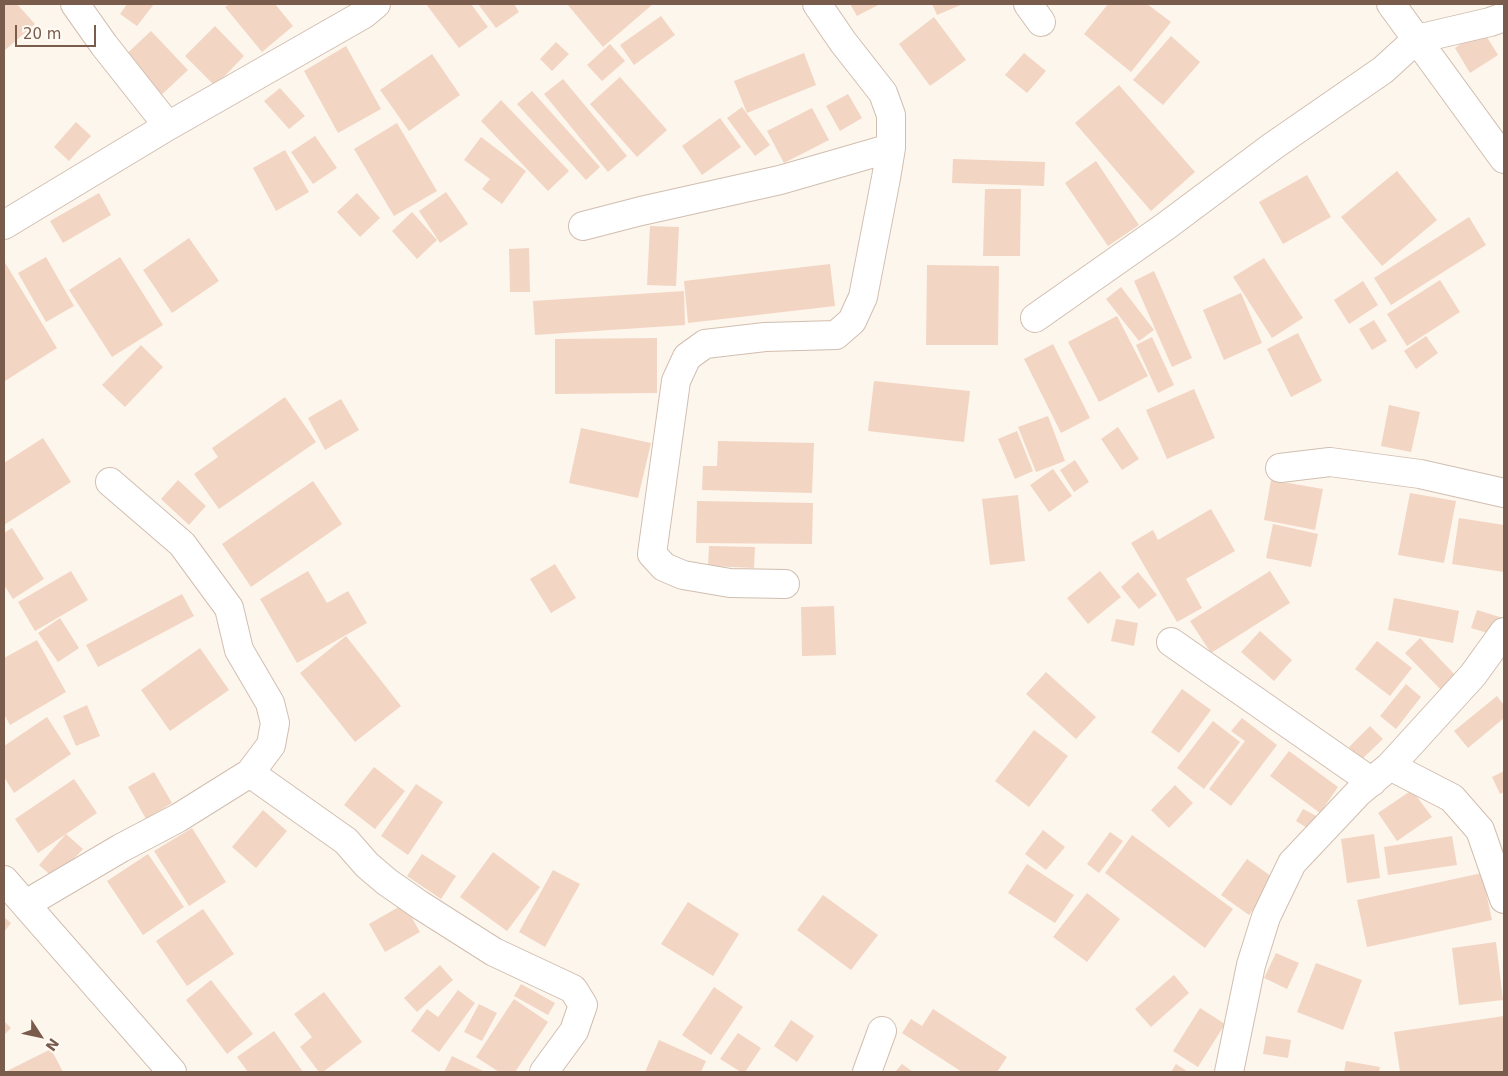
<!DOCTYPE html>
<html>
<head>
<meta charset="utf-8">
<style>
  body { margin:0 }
  #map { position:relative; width:1508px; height:1076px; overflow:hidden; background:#fdf6ec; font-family:"DejaVu Sans",sans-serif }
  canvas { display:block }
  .frame { position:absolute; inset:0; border:5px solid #7a5c4d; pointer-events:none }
  .north { position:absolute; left:15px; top:1011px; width:50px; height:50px; -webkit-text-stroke:4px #fffaf3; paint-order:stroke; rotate:125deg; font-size:14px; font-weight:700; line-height:20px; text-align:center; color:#7a5c4d }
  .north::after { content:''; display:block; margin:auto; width:18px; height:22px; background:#7a5c4d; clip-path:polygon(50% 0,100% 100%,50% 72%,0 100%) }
  .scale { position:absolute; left:15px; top:25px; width:81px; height:22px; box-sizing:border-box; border:2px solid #7a5c4d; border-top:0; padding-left:6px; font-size:15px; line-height:18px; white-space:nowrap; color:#7a5c4d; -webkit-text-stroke:4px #fffaf3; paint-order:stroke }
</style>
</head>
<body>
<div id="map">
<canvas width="1508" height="1076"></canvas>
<div class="frame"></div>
<div class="north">N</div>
<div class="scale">20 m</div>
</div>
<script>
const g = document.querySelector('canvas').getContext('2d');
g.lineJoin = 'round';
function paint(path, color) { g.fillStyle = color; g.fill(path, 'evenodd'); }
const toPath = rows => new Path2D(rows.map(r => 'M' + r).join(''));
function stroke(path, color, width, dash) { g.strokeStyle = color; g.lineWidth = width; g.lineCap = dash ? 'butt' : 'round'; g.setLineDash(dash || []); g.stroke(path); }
const building = toPath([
  [4,4,17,4,35,24,4,51],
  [127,4,154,4,137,26,120,14],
  [230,4,275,4,293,26,262,52,225,7],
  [426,4,471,4,488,27,459,48],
  [478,4,514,4,519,12,496,28],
  [567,4,653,4,603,47],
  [850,4,880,4,857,16],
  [932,4,963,4,937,15],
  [1108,4,1147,4,1171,22,1131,72,1084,34],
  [661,16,675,35,634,65,620,45],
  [934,17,966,60,930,86,899,44],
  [215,26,244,56,215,86,185,56],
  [1482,29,1498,55,1470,73,1455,48],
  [151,31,188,70,156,100,120,60],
  [1171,36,1200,62,1163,105,1133,80],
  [556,42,569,54,552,71,540,59],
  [610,44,625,61,602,81,587,65],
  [346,46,381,109,338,133,304,71],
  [804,53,816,85,747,113,734,81],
  [1024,53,1046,71,1027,93,1005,75],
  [432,54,460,95,409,131,380,90],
  [620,77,667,130,637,157,590,104],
  [563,79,627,156,608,172,544,94],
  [1119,85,1195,172,1151,211,1075,123],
  [280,88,305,116,289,129,264,101],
  [532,91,600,167,586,180,517,104],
  [848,94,862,118,840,131,826,106],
  [501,100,569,171,548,191,481,121],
  [742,107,770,145,755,156,727,118],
  [812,108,829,140,784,163,767,131],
  [720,118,741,147,702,175,682,146],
  [76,122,91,136,69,161,54,147],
  [397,123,437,191,394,216,354,149],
  [315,136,337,168,313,184,291,152],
  [481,137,526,171,502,204,482,189,490,179,464,160],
  [285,150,309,192,276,211,253,168],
  [953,159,1045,162,1044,186,952,183],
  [1096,161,1139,225,1108,246,1065,183],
  [1397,171,1437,220,1382,266,1341,217],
  [1307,175,1331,217,1283,244,1259,202],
  [985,189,1021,189,1020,256,983,256],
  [446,192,468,224,440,243,419,211],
  [99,193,111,215,63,243,50,221],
  [357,193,380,218,360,237,337,212],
  [412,212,437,240,417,259,392,231],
  [1469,217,1486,245,1391,305,1374,278],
  [650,226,679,227,676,286,647,285],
  [189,238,219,281,172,313,143,270],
  [529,248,530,292,510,292,509,249],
  [46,257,74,306,46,322,18,273],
  [120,257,163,325,112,357,69,290],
  [1264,258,1303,318,1272,338,1233,277],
  [4,261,57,348,5,381,4,379],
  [830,264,835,306,688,323,684,281],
  [927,265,999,266,998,345,926,345],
  [1154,271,1192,358,1172,367,1134,281],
  [1440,280,1460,312,1407,346,1387,314],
  [1363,281,1378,305,1349,324,1334,300],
  [1121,287,1154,330,1139,341,1106,299],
  [684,291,685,325,535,335,533,301],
  [1241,293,1262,343,1224,360,1203,310],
  [1117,316,1148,376,1099,402,1068,342],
  [1374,320,1387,341,1372,350,1359,329],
  [1298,333,1322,381,1291,397,1267,349],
  [1426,336,1438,353,1416,369,1404,351],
  [1152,337,1174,385,1158,393,1136,345],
  [657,338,657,393,555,394,555,339],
  [1053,344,1090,418,1061,433,1024,359],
  [141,345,163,367,125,407,102,385],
  [874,381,970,391,964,442,868,431],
  [1194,389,1215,438,1167,459,1146,410],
  [285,397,316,442,219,509,194,474,218,457,212,448],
  [341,399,359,430,325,450,308,418],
  [1389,405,1420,412,1411,452,1381,446],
  [1048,416,1065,461,1036,472,1018,427],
  [1118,427,1139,459,1122,470,1101,439],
  [581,428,651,443,638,498,569,483],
  [1017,431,1033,471,1015,479,998,439],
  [43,438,71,482,4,525,4,463],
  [718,441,814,443,812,493,702,490,703,466,717,466],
  [1075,460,1089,482,1074,492,1060,470],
  [1053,469,1072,496,1049,512,1030,485],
  [178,480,206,506,189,525,161,499],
  [1271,480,1323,489,1315,530,1264,520],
  [313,481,342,524,251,587,222,544],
  [1410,493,1456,501,1444,563,1398,555],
  [1018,495,1025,561,990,565,982,499],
  [697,501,813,503,812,544,696,543],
  [1211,509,1235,551,1186,579,1202,608,1177,622,1131,543,1153,530,1158,540],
  [1459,518,1504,525,1504,572,1452,564],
  [1273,524,1318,534,1311,567,1266,558],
  [12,528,44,579,13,599,4,585,4,533],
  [709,546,755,547,754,568,708,566],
  [555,564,576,598,551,613,530,579],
  [71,571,88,600,35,631,18,602],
  [308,571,327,603,348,591,367,623,297,663,260,599],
  [1100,571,1121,597,1088,624,1067,598],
  [1270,571,1290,603,1211,653,1190,621],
  [1138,572,1157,595,1139,609,1121,587],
  [182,594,194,616,98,667,86,645],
  [1394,598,1459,611,1453,643,1388,630],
  [834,606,836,655,802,656,801,607],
  [1477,610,1503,618,1497,636,1471,628],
  [60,618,79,648,58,662,38,633],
  [1116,619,1138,623,1134,646,1111,641],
  [1260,631,1292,660,1274,681,1241,652],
  [346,636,401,706,355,742,300,673],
  [1420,638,1458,678,1443,692,1405,653],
  [37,640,66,692,10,725,4,714,4,658],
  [1377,641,1412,668,1390,696,1355,669],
  [200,648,229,690,170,731,141,690],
  [1046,672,1096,717,1076,739,1026,694],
  [1406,684,1421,697,1396,729,1380,716],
  [1182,689,1211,710,1179,753,1151,732],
  [1497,696,1504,705,1504,718,1468,748,1454,731],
  [87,705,100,736,76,746,63,716],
  [47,717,71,754,14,793,4,777,4,746],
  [1242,718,1277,745,1231,806,1209,789,1245,741,1231,731],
  [1213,721,1240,742,1204,789,1177,768],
  [1370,726,1383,739,1361,760,1349,747],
  [1034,730,1068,756,1029,807,995,781],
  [1289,751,1338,787,1320,813,1270,776],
  [374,767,405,791,375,829,344,805],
  [1504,771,1504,792,1500,794,1492,777],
  [154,772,172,803,146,819,128,787],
  [74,779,97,813,38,853,15,819],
  [416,784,443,802,408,855,381,836],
  [1175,785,1193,803,1169,828,1151,810],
  [1412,790,1432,817,1397,841,1378,813],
  [1303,809,1320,818,1312,831,1296,821],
  [263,810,287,831,256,868,232,847],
  [192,828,226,882,189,906,154,851],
  [1043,830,1065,847,1046,870,1025,854],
  [1110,832,1123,841,1099,873,1087,864],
  [66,834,83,849,55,879,39,865],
  [1374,834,1380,878,1347,883,1341,839],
  [1132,835,1233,909,1205,948,1105,873],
  [1452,836,1457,865,1388,875,1384,847],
  [493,852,540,887,507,931,460,897],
  [148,854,184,907,143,935,107,881],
  [422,854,456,876,441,899,407,876],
  [1247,859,1275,879,1249,915,1221,895],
  [1027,864,1074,895,1055,923,1008,893],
  [553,870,580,884,545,947,519,932],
  [1482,873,1492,920,1367,947,1357,900],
  [1087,893,1120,919,1087,962,1053,937],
  [823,895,878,935,851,970,797,930],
  [688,902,739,934,713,976,661,944],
  [404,904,420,932,385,952,369,924],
  [203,909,234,954,187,986,156,941],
  [4,917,11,923,4,932],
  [1496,942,1503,1000,1459,1005,1452,948],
  [1276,953,1299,963,1287,989,1264,978],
  [1316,963,1362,980,1343,1030,1297,1012],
  [440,965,453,980,417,1012,404,998],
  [1174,975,1189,993,1151,1027,1135,1009],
  [211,980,253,1034,227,1054,186,1000],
  [521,984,555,1003,548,1015,514,996],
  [714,987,743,1007,711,1055,682,1035],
  [458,990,475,1003,439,1052,411,1031,427,1009,438,1017],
  [324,992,362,1042,323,1072,319,1072,300,1047,312,1037,294,1014],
  [514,999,548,1022,515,1072,499,1072,476,1057],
  [479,1004,497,1013,482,1041,464,1032],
  [1200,1008,1225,1024,1198,1067,1173,1051],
  [933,1009,1007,1057,997,1072,962,1072,902,1033,911,1019,922,1026],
  [1504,1016,1504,1072,1400,1072,1394,1032],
  [791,1020,814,1036,797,1062,774,1046],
  [4,1021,11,1028,4,1035],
  [274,1031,303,1072,248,1072,237,1057],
  [738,1033,761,1048,745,1072,741,1072,720,1059],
  [1266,1036,1291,1040,1288,1058,1263,1054],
  [659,1040,706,1061,701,1072,645,1072],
  [51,1049,63,1072,5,1072],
  [452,1056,485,1072,444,1072],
  [1346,1061,1380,1067,1379,1072,1344,1072],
  [902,1064,913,1072,895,1072],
  [1176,1064,1188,1072,1171,1072]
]);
const minor = toPath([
  [75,4,104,45,168,126],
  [1028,4,1041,22],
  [1391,4,1504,159],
  [4,225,168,126,364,14,376,4],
  [583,226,641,211,780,180,891,148],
  [1035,318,1166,226,1273,146,1383,70,1417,39,1490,22,1504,17],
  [1280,468,1330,462,1420,474,1504,493],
  [785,584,730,583,683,575,664,567,652,554,676,381,687,357,705,344,765,337,836,335,852,321,863,297,886,178,891,148,891,115,883,93,843,42,817,4],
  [1171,642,1372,782],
  [1390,766,1452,798,1480,830,1504,899],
  [250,773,346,841,367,865,387,882,420,905,494,952,573,989,583,1005,574,1031,544,1072],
  [4,880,172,1072],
  [26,904,121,848,178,818,250,773,271,745,275,723,270,703,239,650,229,608,182,544,110,482],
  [867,1072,882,1031],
  [1229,1072,1251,965,1266,917,1292,863,1359,792,1390,766,1473,675,1504,632]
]);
paint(building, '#f3d5c3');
stroke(minor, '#d1beb0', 30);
stroke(minor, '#fff', 28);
</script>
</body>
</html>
